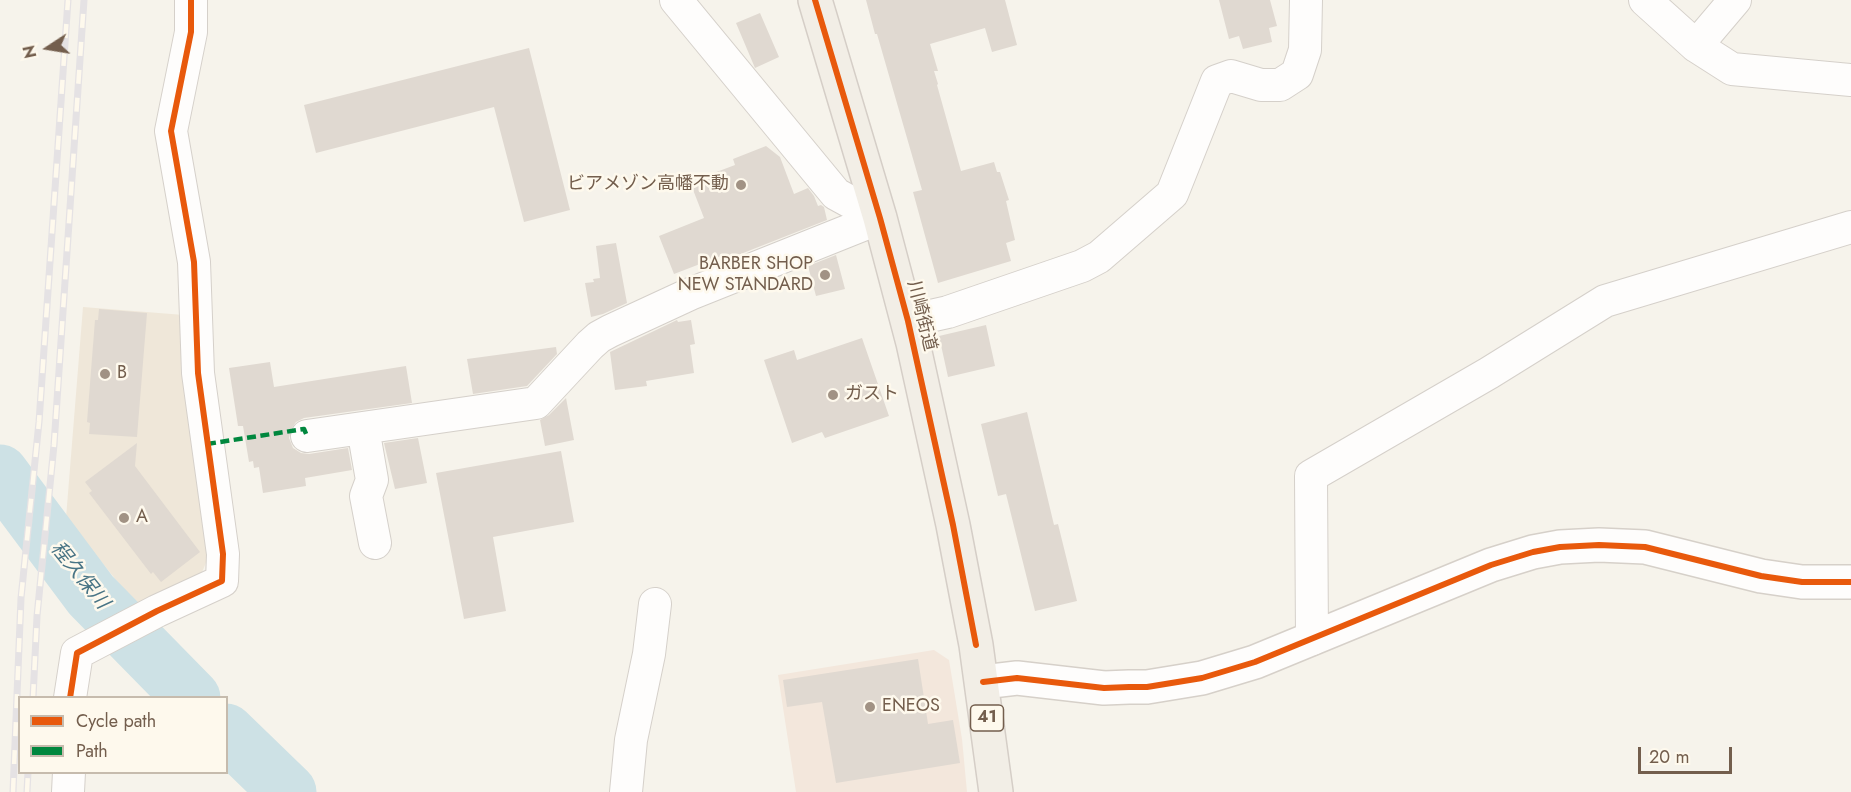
<!DOCTYPE html>
<html>
<head>
<meta charset="utf-8">
<style>
  body { margin:0 }
  #map { position:relative; width:1851px; height:792px; overflow:hidden; background:#f6f3eb; font-family:Jost,sans-serif }
  canvas { display:block }
  .legend { position:absolute; left:18px; top:696px; width:210px; height:78px; box-sizing:border-box; background:#fef9ed; border:2px solid #c6bbad; margin:0; padding:8px 10px; list-style:none; font-size:18px; color:#735e4d }
  .legend li { display:flex; align-items:center; gap:12px; height:30px }
  .legend b { width:30px; border:2px solid #c6bbad }
  .north { position:absolute; left:18px; top:18px; width:60px; height:60px; -webkit-text-stroke:4px #fef9ed; paint-order:stroke; rotate:258deg; font-size:16px; font-weight:700; line-height:24px; text-align:center; color:#735e4d }
  .north::after { content:''; display:block; margin:auto; width:21px; height:27px; background:#735e4d; clip-path:polygon(50% 0,100% 100%,50% 72%,0 100%) }
  .scale { position:absolute; left:1638px; top:747px; width:94px; height:27px; box-sizing:border-box; border:3px solid #735e4d; border-top:0; padding-left:8px; font-size:18px; line-height:21px; white-space:nowrap; color:#735e4d; -webkit-text-stroke:4px #fef9ed; paint-order:stroke }
</style>
</head>
<body>
<div id="map">
<canvas width="1851" height="792"></canvas>
<ul class="legend">
<li><b style="height:8px;background:#e8590c"></b>Cycle path</li>
<li><b style="height:8px;background:#00873e"></b>Path</li>
</ul>
<div class="north">N</div>
<div class="scale">20 m</div>
</div>
<script>
const g = document.querySelector('canvas').getContext('2d');
g.lineJoin = 'round';
function paint(path, color) { g.fillStyle = color; g.fill(path, 'evenodd'); }
const toPath = rows => new Path2D(rows.map(r => 'M' + r).join(''));
function stroke(path, color, width, dash) { g.strokeStyle = color; g.lineWidth = width; g.lineCap = dash ? 'butt' : 'round'; g.setLineDash(dash || []); g.stroke(path); }
function label(font, color, halo, rows, align = 'center') {
  g.font = font + ' Jost,"Noto Sans JP",sans-serif'; g.lineWidth = 5; g.setLineDash([]); g.textBaseline = 'middle'; g.strokeStyle = halo; g.fillStyle = color; for (const [text, x, y, turn = 0] of rows) {
    g.save(); g.translate(x, y); g.rotate((+turn || 0) * Math.PI / 180); g.textAlign = isNaN(turn) ? turn : align; if (halo) g.strokeText(text, 0, 0); g.fillText(text, 0, 0); g.restore();
  }
}
const residential = toPath([
  [83,307,184,315,209,555,201,575,137,606,66,518]
]);
const commercial = toPath([
  [934,650,949,660,962,739,967,792,796,792,778,675]
]);
const river = toPath([
  [0,473,91,595,192,698],
  [226,732,288,792]
]);
const building = toPath([
  [866,0,1005,0,1017,45,992,52,985,28,930,44,938,71,934,71,938,84,937,85,961,171,994,162,997,172,1000,172,1009,200,1006,201,1015,240,1006,243,1011,261,938,283,913,192,922,190,877,34,875,34],
  [1219,0,1270,0,1277,26,1269,28,1272,42,1243,49,1239,36,1229,39],
  [760,13,779,57,755,68,736,23],
  [529,48,570,210,524,222,494,107,316,153,304,105],
  [766,146,780,157,794,194,808,188,814,196,818,206,821,205,824,207,827,220,728,259,726,254,674,274,659,236,704,218,690,182,735,165,733,159],
  [616,243,627,303,603,314,591,317,585,283,594,282,593,279,600,278,596,246],
  [836,255,845,289,816,296,808,266],
  [99,309,147,313,137,437,89,434,90,423,87,422,95,320,98,320],
  [677,320,678,322,691,320,695,344,690,345,694,373,646,381,647,386,615,390,610,352],
  [986,325,995,366,948,377,939,336],
  [862,338,889,416,825,438,822,432,792,443,764,360,794,350,797,360],
  [556,347,557,354,527,386,473,394,467,359],
  [270,362,274,387,406,366,412,403,304,418,296,422,291,429,289,438,293,448,301,453,309,454,348,448,352,470,305,478,306,486,263,493,259,467,254,468,253,461,249,462,243,426,238,426,229,368],
  [566,398,574,440,545,446,540,420,549,415],
  [1027,412,1054,525,1058,524,1077,601,1035,611,1006,494,998,496,981,424],
  [418,438,427,483,395,489,384,443],
  [137,443,135,466,200,552,161,582,153,572,151,574,89,493,92,491,85,482],
  [561,451,574,522,493,537,506,611,464,619,436,473],
  [918,659,928,724,953,720,960,763,836,783,822,702,787,707,783,680]
]);
const street = toPath([
  [676,0,836,194,880,218],
  [1645,0,1696,46,1732,69,1851,80],
  [1696,46,1735,0],
  [908,321,948,312,1082,266,1099,257,1172,194,1217,81,1231,76,1261,85,1280,85,1297,74,1305,50,1306,0],
  [363,428,372,480,366,496,375,543],
  [307,436,536,403,590,345,599,337,610,331,690,294,880,218],
  [1312,639,1311,476,1489,373,1605,301,1851,227],
  [70,698,77,653,157,611,222,581,223,554,198,373,194,262,171,131,191,32,191,0],
  [68,792,69,772],
  [626,792,631,740,649,654,655,604]
]);
const secondary = toPath([
  [983,682,1017,678,1104,688,1129,687,1147,687,1202,678,1255,662,1491,565,1533,552,1560,547,1599,545,1645,547,1761,576,1802,582,1851,582]
]);
const primary = toPath([
  [815,0,880,218,913,343,953,525,976,645,996,792]
]);
const rail = toPath([
  [33,698,37,616,54,445,84,0],
  [13,792,21,598,39,422,68,0],
  [27,792,28,772]
]);
const quiet = toPath([
  [207,444,304,429,307,436]
]);
const cycleway = toPath([
  [815,0,880,218,908,321,953,525,976,645],
  [983,682,1017,678,1104,688,1129,687,1147,687,1202,678,1255,662,1491,565,1533,552,1560,547,1599,545,1645,547,1761,576,1802,582,1851,582],
  [70,698,77,653,157,611,222,581,223,554,198,373,194,262,171,131,191,32,191,0]
]);
const markers = [
  [741,185,6,"#a19284"],
  [825,275,6,"#a19284"],
  [105,374,6,"#a19284"],
  [833,395,6,"#a19284"],
  [124,518,6,"#a19284"],
  [870,707,6,"#a19284"]
];
const shields = [
  [987,718,33]
];
const shieldNames = [
  ["41",987,718]
];
const poiNames = [
  ["ビアメゾン高幡不動",729,185,"right"],
  ["BARBER SHOP",813,265,"right"],
  ["NEW STANDARD",813,286,"right"],
  ["B",117,374],
  ["ガスト",845,395],
  ["A",136,518],
  ["ENEOS",882,707]
];
const streetNames = [
  ["川崎街道",921,316,76]
];
const waterNames = [
  ["程久保川",79,576,51]
];
paint(residential, '#efe7d9');
paint(commercial, '#f3e7dc');
stroke(river, '#cde1e5', 57);
paint(building, '#e0d9d1');
stroke(street, '#d5d0ca', 34);
stroke(secondary, '#d6d0c9', 36);
stroke(primary, '#d5cec7', 36);
stroke(street, '#fefdfc', 32);
stroke(secondary, '#fefdfc', 33);
stroke(primary, '#f2eee6', 33);
stroke(rail, '#e5e2e4', 7);
stroke(rail, '#fef9ed', 4.5, [14]);
stroke(quiet, '#00873e', 4.5, [9, 4.5]);
stroke(cycleway, '#e8590c', 6);
for (const [x, y, r, color] of markers) { const dot = new Path2D(); dot.arc(x, y, r, 0, 2 * Math.PI); g.fillStyle = color; g.fill(dot); stroke(dot, '#fef9ed', 2); }
for (const [x, y, w] of shields) { const box = new Path2D(); box.roundRect(x - w / 2, y - 13, w, 26, 4.5); g.fillStyle = '#fef9ed'; g.fill(box); stroke(box, '#735e4d', 1.5); }
label('bold 16px', '#735e4d', null, shieldNames);
label('18px', '#735e4d', '#fef9ed', poiNames, 'left');
label('18px', '#735e4d', '#fef9ed', streetNames);
label('italic 20px', '#487485', '#fef9ed', waterNames);
</script>
</body>
</html>
